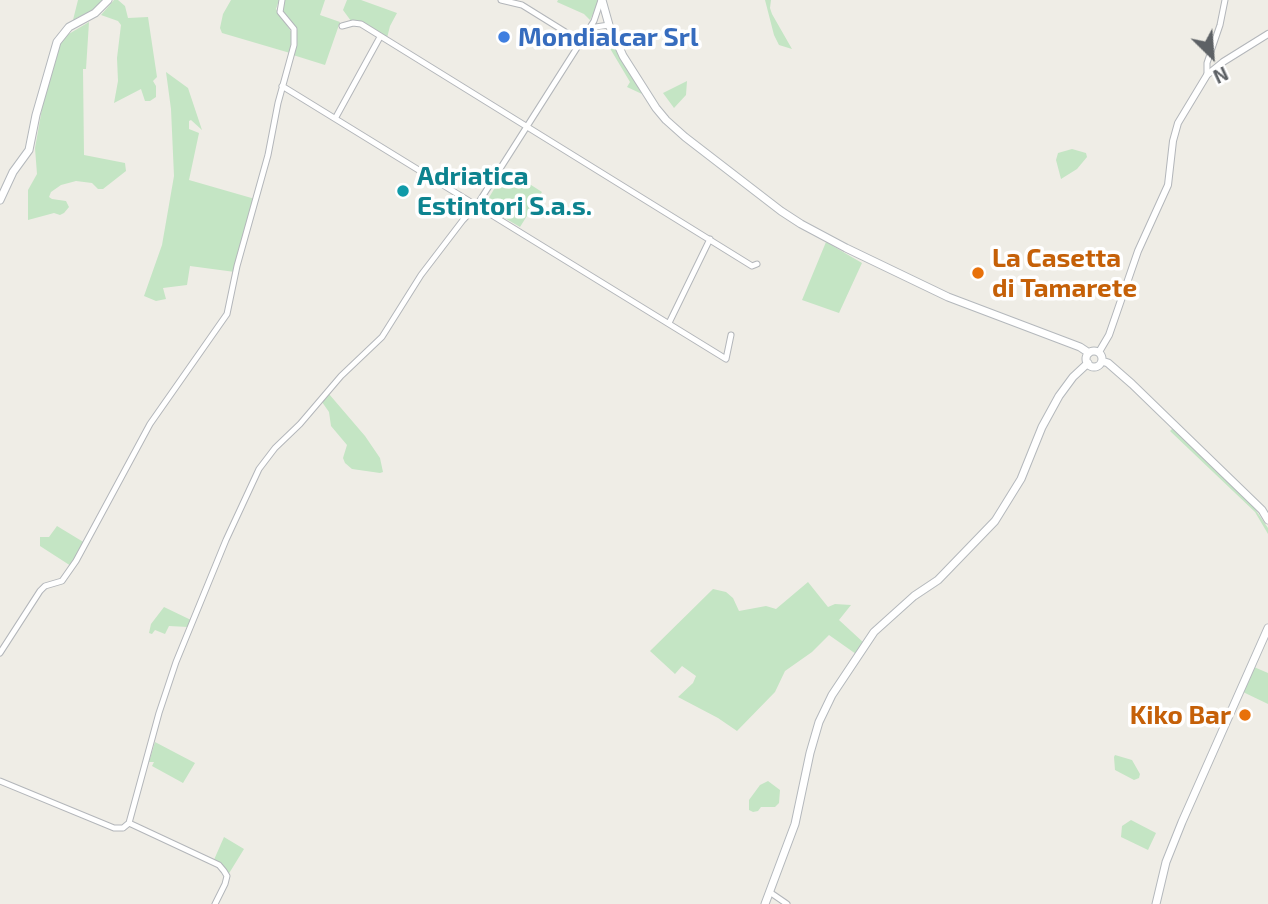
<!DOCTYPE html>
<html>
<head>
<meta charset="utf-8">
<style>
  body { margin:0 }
  #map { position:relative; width:1268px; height:904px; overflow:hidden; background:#efede6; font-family:"Exo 2",sans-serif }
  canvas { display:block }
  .north { position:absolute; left:1177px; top:21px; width:70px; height:70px; -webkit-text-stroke:5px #fff; paint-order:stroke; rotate:155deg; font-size:19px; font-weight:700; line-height:28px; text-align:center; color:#5d6165 }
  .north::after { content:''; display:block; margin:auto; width:24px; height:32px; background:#5d6165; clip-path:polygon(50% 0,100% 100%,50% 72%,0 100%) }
</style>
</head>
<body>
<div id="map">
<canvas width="1268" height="904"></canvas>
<div class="north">N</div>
</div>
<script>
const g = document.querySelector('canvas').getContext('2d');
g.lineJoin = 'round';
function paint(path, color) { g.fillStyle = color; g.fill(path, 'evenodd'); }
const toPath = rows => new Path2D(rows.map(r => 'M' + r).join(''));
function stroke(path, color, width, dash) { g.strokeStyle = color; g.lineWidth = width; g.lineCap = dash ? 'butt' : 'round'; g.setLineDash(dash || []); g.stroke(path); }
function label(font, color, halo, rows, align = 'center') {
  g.font = font + ' "Exo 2",sans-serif'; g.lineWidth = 7; g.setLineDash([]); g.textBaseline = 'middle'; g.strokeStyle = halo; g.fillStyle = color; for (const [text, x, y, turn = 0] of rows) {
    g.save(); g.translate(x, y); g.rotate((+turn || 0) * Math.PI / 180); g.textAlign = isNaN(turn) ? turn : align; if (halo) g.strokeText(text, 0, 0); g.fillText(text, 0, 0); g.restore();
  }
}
const green = toPath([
  [78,0,103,0,96,8,73,20],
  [114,0,118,0,125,6,128,18,148,17,157,77,153,81,156,86,156,97,150,101,145,101,141,89,114,103,118,81,117,58,121,25,118,21,101,15],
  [231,0,279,0,276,9,292,33,290,53,222,33,220,28,223,14],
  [283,0,325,0,320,15,340,22,325,65,293,55,296,34,284,17,281,4],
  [347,0,361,0,397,13,390,26,387,38,356,21,351,21,343,10],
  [558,0,597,0,597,6,590,20,584,14,557,2],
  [765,0,771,0,770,8,772,14,792,49,779,45,774,35],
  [89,22,86,69,83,69,84,155,125,163,126,171,103,189,98,189,92,183,76,181,61,185,51,192,49,197,52,199,66,201,69,207,64,213,60,215,54,213,28,220,28,190,37,174,35,148,48,75,62,38],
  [605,40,613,43,642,94,627,87,630,82],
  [166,72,188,88,202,130,191,120,189,121,189,129,199,133,189,180,255,199,235,272,190,266,187,285,163,288,166,299,156,301,144,296,162,245,174,176,171,109],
  [687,81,686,95,674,108,663,93],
  [1072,149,1086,153,1087,157,1077,169,1061,179,1056,160,1058,153],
  [506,169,542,192,520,227,484,206],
  [826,242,862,263,839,313,802,300],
  [329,394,365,436,380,458,383,472,380,473,352,469,345,463,343,458,347,445,331,426,329,412,322,402],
  [1173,428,1253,506,1268,528,1268,534,1255,512,1170,431],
  [57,526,85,543,71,566,40,546,40,537,49,537],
  [808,582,828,607,835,604,851,605,839,620,864,643,856,654,829,635,812,652,785,671,775,692,737,731,718,718,678,697,693,683,696,676,682,666,675,674,650,651,713,589,726,592,733,598,739,611,766,606,776,609],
  [164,607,191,620,188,627,169,626,165,634,155,630,152,634,149,633,151,624],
  [1254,667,1268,673,1268,704,1243,692],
  [155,742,195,763,183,783,152,766,154,762,149,762],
  [1115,755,1132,760,1140,774,1139,778,1134,780,1115,770,1114,757],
  [768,781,780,790,779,803,775,807,761,807,758,811,753,812,749,810,749,800,760,785],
  [1131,820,1156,833,1148,850,1121,837,1122,826],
  [224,837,244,849,228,875,213,862]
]);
const minor = toPath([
  [501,0,522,5,580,41,597,36,615,38],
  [342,26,353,23,361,24,752,266,757,264],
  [589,28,609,25],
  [1207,75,1207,63,1220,25,1225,0],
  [282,86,726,359,731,335],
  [336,117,380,37],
  [669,323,710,239],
  [0,653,40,591,45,586,62,581,76,561,150,424,227,314,237,266,268,155,278,103,294,45,294,29,280,12,282,0],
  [0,781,114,828,123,828,129,823,159,713,176,662,226,540,259,469,275,448,300,424,341,376,382,337,421,275,463,220,477,205,594,21,601,0],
  [129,823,219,865,224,871,227,876,225,884,215,904],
  [771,893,787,904]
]);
const tertiary = toPath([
  [1099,352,1109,335,1138,251,1168,185,1173,141,1178,123,1207,75,1223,62,1268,34]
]);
const secondary = toPath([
  [602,0,609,25,623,56,656,108,666,120,685,137,781,211,801,224,846,248,948,297,1080,347,1089,353],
  [0,200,13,172,29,150,36,115,57,42,69,27,95,13,108,0],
  '1086 359a8 8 0 1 1 16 0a8 8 0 1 1-16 0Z',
  [1102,361,1108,363,1132,384,1262,510,1268,520],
  [765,904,795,824,810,753,819,722,832,695,874,632,914,596,938,580,995,521,1021,479,1042,427,1059,396,1073,377,1088,363],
  [1156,904,1166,862,1182,822,1268,628]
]);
const markers = [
  [504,37,7,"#3f7fe0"],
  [403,191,7,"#0f9aa8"],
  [978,273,7,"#e8710a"],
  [1245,715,7,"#e8710a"]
];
const shopNames = [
  ["Mondialcar Srl",518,37]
];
const cultureNames = [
  ["Adriatica",417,176],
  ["Estintori S.a.s.",417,206]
];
const foodNames = [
  ["La Casetta",992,258],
  ["di Tamarete",992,288],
  ["Kiko Bar",1231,715,"right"]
];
paint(green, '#c4e5c4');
stroke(minor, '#b3b6ba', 7);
stroke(tertiary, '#b3b6ba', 8);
stroke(secondary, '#b4b8bc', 9);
stroke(minor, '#fff', 5);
stroke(tertiary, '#fff', 6);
stroke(secondary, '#fff', 7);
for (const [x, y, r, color] of markers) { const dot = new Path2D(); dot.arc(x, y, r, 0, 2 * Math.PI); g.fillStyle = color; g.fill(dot); stroke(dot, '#fff', 2.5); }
label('bold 26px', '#366cbe', '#fff', shopNames, 'left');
label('bold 26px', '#0d838f', '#fff', cultureNames, 'left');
label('bold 26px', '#c56008', '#fff', foodNames, 'left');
</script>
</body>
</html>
